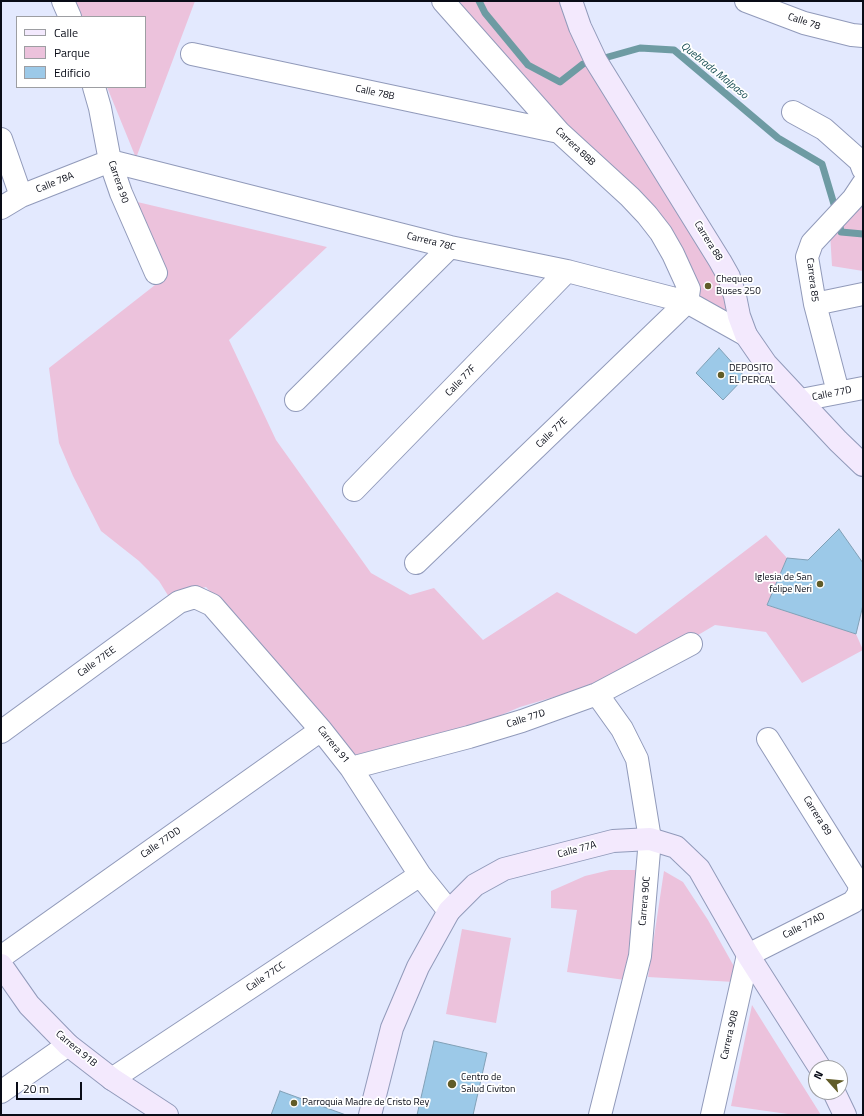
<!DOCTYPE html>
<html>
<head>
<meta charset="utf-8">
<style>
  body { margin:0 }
  #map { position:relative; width:864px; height:1116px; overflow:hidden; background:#e3e9fe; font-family:"Titillium Web",sans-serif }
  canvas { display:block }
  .frame { position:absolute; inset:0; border:2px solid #090c17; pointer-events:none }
  .legend { position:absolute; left:16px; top:16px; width:130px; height:72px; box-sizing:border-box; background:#fff; border:1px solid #9d9ea2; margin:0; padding:5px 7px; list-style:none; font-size:12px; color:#090c17 }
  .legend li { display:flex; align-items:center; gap:8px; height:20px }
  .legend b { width:20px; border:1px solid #9d9ea2 }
  .north { position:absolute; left:808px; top:1060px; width:40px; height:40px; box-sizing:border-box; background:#fff; border:1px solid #9d9ea2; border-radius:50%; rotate:297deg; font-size:11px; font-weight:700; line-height:16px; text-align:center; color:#090c17 }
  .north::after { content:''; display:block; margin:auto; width:14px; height:18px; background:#615c28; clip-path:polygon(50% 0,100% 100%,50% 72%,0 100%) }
  .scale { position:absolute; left:16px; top:1082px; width:66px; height:18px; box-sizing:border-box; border:2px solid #090c17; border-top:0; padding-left:5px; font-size:12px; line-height:14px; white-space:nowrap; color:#090c17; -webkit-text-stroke:3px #fff; paint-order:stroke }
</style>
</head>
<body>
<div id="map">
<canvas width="864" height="1116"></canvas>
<div class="frame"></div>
<ul class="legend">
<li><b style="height:5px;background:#f3e9fd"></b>Calle</li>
<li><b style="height:11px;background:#ecc2dc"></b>Parque</li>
<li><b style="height:11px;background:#9cc9e8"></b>Edificio</li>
</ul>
<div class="north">N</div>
<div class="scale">20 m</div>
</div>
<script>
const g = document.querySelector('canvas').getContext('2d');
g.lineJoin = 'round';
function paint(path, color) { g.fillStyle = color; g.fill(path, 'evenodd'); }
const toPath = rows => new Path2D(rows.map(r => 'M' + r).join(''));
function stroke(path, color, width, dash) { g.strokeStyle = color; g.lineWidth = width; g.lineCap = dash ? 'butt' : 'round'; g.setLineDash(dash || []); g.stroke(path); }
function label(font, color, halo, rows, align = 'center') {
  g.font = font + ' "Titillium Web",sans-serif'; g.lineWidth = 3.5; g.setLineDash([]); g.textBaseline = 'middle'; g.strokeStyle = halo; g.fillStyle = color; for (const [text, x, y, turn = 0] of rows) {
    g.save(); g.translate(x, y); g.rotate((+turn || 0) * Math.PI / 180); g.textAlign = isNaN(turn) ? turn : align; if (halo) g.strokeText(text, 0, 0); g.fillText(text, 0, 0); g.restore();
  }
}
const green = toPath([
  [69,1,195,1,136,158,107,87,145,87,145,17,77,17],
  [443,1,571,1,739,316,687,302,673,254],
  [863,195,863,271,832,266,830,232],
  [129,200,327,247,229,340,276,440,371,573,410,595,434,588,483,640,557,592,636,634,766,535,787,558,767,605,856,634,863,650,802,683,766,632,715,625,644,667,591,686,520,707,473,727,355,755,206,587,169,597,159,581,139,561,101,531,73,476,59,443,49,368,164,278],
  [610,870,640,870,636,923,625,980,567,972,577,910,551,908,551,891,585,876],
  [664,871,683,882,708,920,736,970,734,982,648,977],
  [462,929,511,938,496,1023,446,1014],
  [752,1005,821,1115,795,1115,731,1106]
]);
const stream = toPath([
  [479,1,485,13,528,65,560,82,583,64,640,48,674,50,778,138,822,164,836,211],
  [839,221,841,232,863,234]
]);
const building = toPath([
  [719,348,745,377,723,400,696,373,719,348],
  [839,529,863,563,863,605,856,634,767,605,787,558,808,560,839,529],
  [434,1041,487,1053,473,1115,417,1115,434,1041],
  [280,1091,346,1115,271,1115,280,1091]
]);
const street = toPath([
  [63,1,70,17],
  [746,1,804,23,852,35,863,36],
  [192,54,559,132],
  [94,87,100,108,110,161,121,193,156,273],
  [793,112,824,129,860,161,863,169],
  [1,139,21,196],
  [1,208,21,196,110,161,450,247,567,271,687,302,746,335],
  [815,304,863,294],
  [838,392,815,304,807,257,812,243,853,199,863,184],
  [296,400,450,247],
  [801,400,863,388],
  [354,490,567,271],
  [416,563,687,302,689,289,673,254,661,233,647,215,630,197,559,132,443,1],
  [597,694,622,729,637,759,650,839,640,956,600,1115],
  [1,732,179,602,195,597,212,605,321,730,351,768,420,875,449,911],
  [351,768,469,737,522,721,597,694,691,644],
  [1,957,321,730],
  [112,1079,420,875],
  [1,1092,68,1045],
  [712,1115,748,955,853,902,858,895,860,886,768,739]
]);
const secondary = toPath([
  [571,1,580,27,596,61,720,261,729,277,735,296,739,316,746,335,766,364,838,441,863,465],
  [1,965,29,1005,68,1045,112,1079,167,1115],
  [834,1092,845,1115],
  [370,1115,392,1028,418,967,449,911,475,885,504,869,613,841,650,839,676,847,699,869,748,955,820,1068]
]);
const markers = [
  [708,286,4,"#615c28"],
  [721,375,4,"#615c28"],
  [820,584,4,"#615c28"],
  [452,1084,5,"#615c28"],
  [294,1103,4,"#615c28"]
];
const streetNames = [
  ["Calle 78",804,22,18],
  ["Calle 78B",375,93,12],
  ["Carrera 88B",575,147,43],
  ["Carrera 90",118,182,71],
  ["Calle 78A",55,183,-22],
  ["Carrera 88",708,241,58],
  ["Carrera 78C",431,242,14],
  ["Carrera 85",812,280,83],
  ["Calle 77F",461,381,-46],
  ["Calle 77D",832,394,-11],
  ["Calle 77E",552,433,-44],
  ["Calle 77EE",97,662,-36],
  ["Calle 77D",526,719,-18],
  ["Carrera 91",333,745,51],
  ["Carrera 89",817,816,58],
  ["Calle 77DD",161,843,-35],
  ["Calle 77A",577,850,-15],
  ["Carrera 90C",645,901,-85],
  ["Calle 77AD",804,926,-27],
  ["Calle 77CC",266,977,-34],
  ["Carrera 90B",730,1035,-77],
  ["Carrera 91B",76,1049,40]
];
const poiNames = [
  ["Chequeo",716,280],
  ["Buses 250",716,292],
  ["DEPOSITO",729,369],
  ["EL PERCAL",729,381],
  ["Iglesia de San",812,578,"right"],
  ["felipe Neri",812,590,"right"],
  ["Centro de",461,1078],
  ["Salud Civiton",461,1090],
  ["Parroquia Madre de Cristo Rey",302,1103]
];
const waterNames = [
  ["Quebrada Malpaso",714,71,39]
];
paint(green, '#ecc2dc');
stroke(stream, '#6e9ba3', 7);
paint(building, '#9cc9e8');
stroke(building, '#81a0b6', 1);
stroke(street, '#919aba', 24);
stroke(secondary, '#919aba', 24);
stroke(street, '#fff', 22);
stroke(secondary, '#f3e9fd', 22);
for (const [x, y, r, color] of markers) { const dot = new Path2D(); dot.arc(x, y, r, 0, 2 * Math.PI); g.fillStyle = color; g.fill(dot); stroke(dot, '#fff', 1.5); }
label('10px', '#090c17', '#fff', streetNames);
label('10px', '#090c17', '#fff', poiNames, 'left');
label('italic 11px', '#184e54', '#fff', waterNames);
</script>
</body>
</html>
